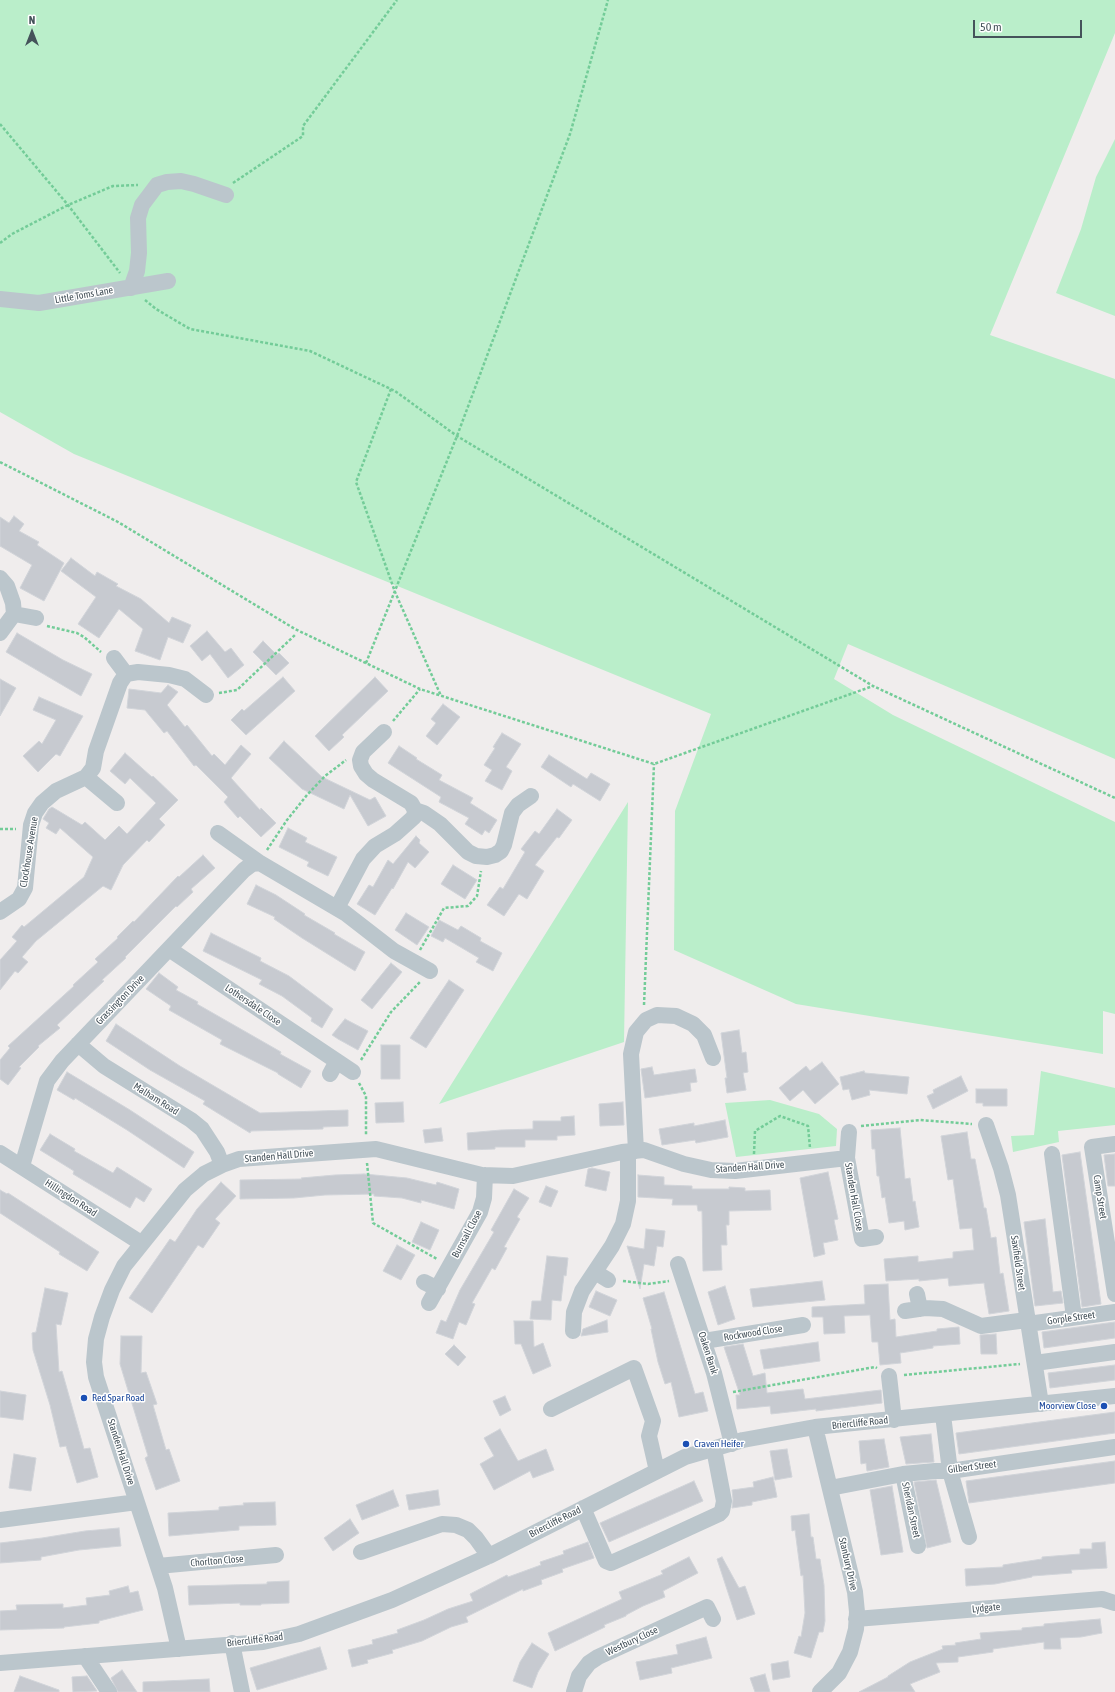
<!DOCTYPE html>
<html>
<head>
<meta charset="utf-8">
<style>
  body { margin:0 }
  #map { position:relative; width:1115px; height:1692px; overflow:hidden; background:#f0eded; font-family:"Asap Condensed",sans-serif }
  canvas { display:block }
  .north { position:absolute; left:12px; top:12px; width:40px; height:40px; -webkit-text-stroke:3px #fff; paint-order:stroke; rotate:0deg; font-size:11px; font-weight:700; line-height:16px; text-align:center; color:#45525a }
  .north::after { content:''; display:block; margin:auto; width:14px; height:18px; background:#45525a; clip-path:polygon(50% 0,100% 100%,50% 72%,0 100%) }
  .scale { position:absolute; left:973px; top:20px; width:109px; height:18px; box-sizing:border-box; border:2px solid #45525a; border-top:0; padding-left:5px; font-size:12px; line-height:14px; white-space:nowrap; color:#45525a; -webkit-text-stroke:3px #fff; paint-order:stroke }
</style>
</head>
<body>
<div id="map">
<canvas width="1115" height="1692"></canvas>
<div class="north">N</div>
<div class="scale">50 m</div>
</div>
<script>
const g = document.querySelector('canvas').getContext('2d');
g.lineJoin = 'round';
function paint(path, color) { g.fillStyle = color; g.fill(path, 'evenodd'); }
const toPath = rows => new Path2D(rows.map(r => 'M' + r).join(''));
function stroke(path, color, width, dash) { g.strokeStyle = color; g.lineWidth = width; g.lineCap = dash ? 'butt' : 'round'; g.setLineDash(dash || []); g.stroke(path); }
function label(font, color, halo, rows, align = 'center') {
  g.font = font + ' "Asap Condensed",sans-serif'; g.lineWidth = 3; g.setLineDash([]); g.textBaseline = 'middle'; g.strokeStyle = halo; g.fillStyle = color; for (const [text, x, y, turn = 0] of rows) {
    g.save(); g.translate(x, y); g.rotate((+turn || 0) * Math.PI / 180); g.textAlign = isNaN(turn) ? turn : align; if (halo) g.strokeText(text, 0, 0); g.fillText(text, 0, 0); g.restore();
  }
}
const green = toPath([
  [0,0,1115,0,1115,33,990,335,1115,379,1115,759,848,644,834,679,893,715,1115,822,1115,1014,1103,1011,1103,1054,796,1004,674,950,675,811,711,714,74,454,0,412],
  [1115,139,1115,316,1056,293,1081,229,1096,177],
  [628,802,624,1042,439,1104],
  [1041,1071,1115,1088,1115,1125,1058,1131,1059,1142,1013,1152,1011,1136,1034,1135],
  [770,1100,819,1114,837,1129,836,1146,736,1157,725,1103]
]);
const building = toPath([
  [14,516,24,524,19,531,39,542,37,545,64,563,44,601,20,588,32,565,0,546,0,517,9,523,14,516],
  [71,558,95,576,97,572,118,584,116,586,141,599,169,623,172,617,191,625,183,643,168,637,160,660,135,651,143,629,119,609,99,638,78,624,96,597,61,571,71,558],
  [207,631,225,652,231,648,244,665,228,678,210,654,202,661,190,646,207,631],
  [17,633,63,660,92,674,81,696,6,652,17,633],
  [263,641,277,655,279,653,289,663,276,675,253,652,263,641],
  [283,677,295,691,246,735,231,720,242,709,244,711,283,677],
  [375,677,388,691,342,735,344,737,329,751,315,736,375,677],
  [0,679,16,688,0,716,0,679],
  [168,685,178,692,167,705,185,727,187,725,212,756,214,754,225,765,241,745,251,754,231,778,260,810,261,808,276,823,261,837,240,816,238,818,224,802,228,797,196,765,194,766,167,731,164,733,145,710,127,708,129,689,161,693,168,685],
  [39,697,83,716,60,756,56,754,38,772,23,756,39,741,42,744,56,720,33,710,39,697],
  [443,704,460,717,437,745,426,736,436,723,431,719,443,704],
  [502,733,521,744,506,767,512,771,502,790,485,781,492,770,484,765,495,748,493,747,502,733],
  [284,741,322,777,370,800,375,797,386,816,368,826,350,795,344,809,302,789,269,758,284,741],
  [399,746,417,758,416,759,442,775,439,780,473,798,470,803,497,820,489,833,485,830,482,835,465,824,469,818,439,802,441,797,388,763,399,746],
  [125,753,152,777,153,776,178,800,159,819,165,825,149,842,147,840,123,865,111,890,103,886,36,941,22,957,28,962,18,973,15,971,0,990,0,960,17,941,12,937,22,925,24,927,84,877,93,857,60,828,56,834,46,828,49,823,43,819,49,809,52,807,82,825,85,822,105,840,119,826,127,834,156,803,130,778,125,784,110,771,125,753],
  [549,755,587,779,591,773,610,784,600,801,573,784,571,787,541,767,549,755],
  [557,809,572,820,559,838,557,837,535,865,544,871,527,899,519,894,504,916,487,905,500,887,503,889,525,852,521,849,535,831,539,834,557,809],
  [288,828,307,838,305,842,337,857,328,876,307,866,309,862,279,847,288,828],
  [416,836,420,840,419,843,429,852,415,868,408,862,393,889,392,888,375,915,357,904,369,885,373,887,388,860,393,864,416,836],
  [203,855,215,868,191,889,193,892,177,907,176,906,125,957,126,958,102,980,104,981,57,1025,60,1028,38,1046,39,1047,19,1067,21,1068,8,1085,0,1079,0,1060,10,1048,8,1046,74,986,73,985,98,962,95,959,118,938,117,937,133,921,134,922,178,876,179,877,203,855],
  [453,865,477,880,465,899,441,884,453,865],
  [256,885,276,895,305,914,304,915,335,933,334,934,365,952,355,971,302,938,274,919,275,917,247,904,256,885],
  [406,913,429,927,417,945,395,930,406,913],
  [439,920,458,930,461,926,481,938,480,941,502,953,493,971,476,962,479,958,445,938,443,942,431,936,439,920],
  [211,933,261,958,260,961,289,976,333,1009,322,1028,311,1021,312,1018,282,996,259,984,262,980,203,951,211,933],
  [391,963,402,972,372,1009,361,1000,391,963],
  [159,973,178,987,176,990,198,1002,197,1004,281,1052,280,1054,311,1071,301,1088,278,1074,278,1073,220,1044,222,1040,169,1010,171,1006,146,989,159,973],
  [449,980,464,990,426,1048,410,1038,449,980],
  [345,1019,368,1031,358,1050,338,1039,332,1035,345,1019],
  [116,1024,180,1066,260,1113,348,1110,348,1126,323,1127,323,1129,251,1131,250,1133,203,1104,205,1101,150,1070,106,1041,116,1024],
  [739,1030,742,1053,746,1052,748,1072,743,1073,746,1090,727,1093,725,1078,727,1078,721,1033,739,1030],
  [381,1045,400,1045,400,1079,381,1079,381,1045],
  [822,1062,839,1084,815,1104,803,1090,790,1101,779,1088,806,1066,810,1071,822,1062],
  [652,1067,654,1075,695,1069,697,1082,690,1083,691,1091,645,1098,641,1069,652,1067],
  [864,1071,865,1073,909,1077,907,1094,869,1090,870,1095,852,1100,849,1089,843,1090,840,1077,864,1071],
  [67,1072,130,1110,194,1152,184,1168,127,1130,75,1098,74,1100,57,1090,67,1072],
  [961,1076,968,1091,933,1109,927,1096,934,1093,933,1090,961,1076],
  [976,1089,1007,1089,1007,1106,983,1106,983,1103,976,1103,976,1089],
  [403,1102,404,1122,376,1123,375,1103,403,1102],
  [623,1102,624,1125,600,1126,599,1104,623,1102],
  [574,1116,575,1135,557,1136,557,1140,525,1140,525,1147,495,1147,495,1149,468,1150,467,1133,501,1130,533,1129,533,1121,561,1121,561,1117,574,1116],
  [725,1120,728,1137,696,1143,695,1140,662,1145,659,1129,694,1123,694,1126,725,1120],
  [441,1128,443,1141,425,1143,423,1130,441,1128],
  [900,1128,905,1179,910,1178,913,1202,915,1201,919,1227,905,1230,904,1221,889,1223,885,1197,882,1198,879,1176,877,1176,875,1149,872,1149,871,1130,900,1128],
  [967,1132,971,1159,975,1159,984,1208,986,1208,991,1238,996,1237,1000,1274,1003,1273,1009,1311,989,1314,984,1283,949,1286,948,1278,919,1281,919,1279,886,1281,884,1259,918,1256,918,1262,953,1258,953,1252,974,1250,972,1228,960,1229,953,1179,948,1180,941,1136,967,1132],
  [50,1134,75,1149,74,1151,113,1173,117,1167,152,1189,144,1202,136,1197,130,1208,73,1174,74,1171,40,1150,50,1134],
  [1080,1152,1101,1304,1082,1307,1062,1155,1080,1152],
  [1115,1154,1115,1186,1108,1186,1104,1155,1115,1154],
  [592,1168,610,1172,606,1191,585,1186,588,1169,592,1168],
  [828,1172,838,1219,834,1220,838,1240,823,1243,825,1254,814,1257,800,1178,828,1172],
  [364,1174,407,1178,436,1185,437,1182,459,1189,454,1209,421,1200,421,1203,402,1198,374,1196,374,1194,325,1195,294,1198,240,1199,240,1180,302,1179,301,1178,335,1175,364,1174],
  [638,1175,664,1177,664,1185,692,1186,692,1189,729,1189,729,1187,745,1188,745,1191,770,1190,771,1210,729,1211,729,1225,726,1225,727,1245,721,1245,722,1270,703,1271,702,1211,698,1211,697,1205,672,1205,673,1199,638,1197,638,1175],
  [221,1182,236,1196,215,1219,220,1223,203,1248,198,1245,152,1313,129,1298,170,1239,175,1242,197,1209,221,1182],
  [546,1186,558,1191,551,1207,539,1202,546,1186],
  [514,1189,529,1198,517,1217,520,1219,504,1247,507,1248,495,1270,492,1268,472,1303,475,1304,466,1325,459,1322,453,1339,436,1333,441,1320,446,1322,460,1290,494,1232,491,1230,514,1189],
  [0,1190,7,1194,8,1193,99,1252,87,1271,59,1254,60,1252,0,1213,0,1190],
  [1045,1219,1053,1292,1061,1291,1063,1303,1035,1306,1024,1222,1045,1219],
  [421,1222,439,1230,430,1250,412,1242,421,1222],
  [646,1229,665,1231,663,1247,657,1246,654,1266,644,1264,640,1289,627,1246,644,1249,646,1229],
  [397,1245,415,1255,401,1280,383,1271,397,1245],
  [547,1256,568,1258,566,1276,564,1275,561,1301,552,1300,551,1320,530,1319,532,1301,541,1301,547,1256],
  [822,1281,825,1300,753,1307,750,1289,822,1281],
  [888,1284,890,1320,895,1319,896,1337,937,1331,937,1329,959,1327,960,1344,933,1346,933,1348,900,1353,901,1363,880,1365,878,1342,872,1342,870,1315,844,1316,845,1333,824,1334,823,1317,812,1317,812,1307,865,1304,864,1285,888,1284],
  [725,1286,735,1319,718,1325,708,1292,725,1286],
  [45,1288,68,1293,61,1325,56,1324,59,1372,62,1371,84,1449,90,1448,98,1477,77,1483,66,1446,60,1447,50,1405,33,1350,32,1333,36,1332,45,1288],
  [596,1291,617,1300,610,1316,589,1307,596,1291],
  [664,1292,695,1394,703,1392,708,1411,679,1417,671,1382,665,1384,658,1362,651,1329,652,1329,643,1298,664,1292],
  [607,1320,608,1332,581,1336,583,1329,607,1320],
  [514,1321,533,1321,534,1347,543,1343,551,1366,533,1374,521,1344,515,1344,514,1321],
  [1115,1322,1115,1338,1044,1348,1042,1332,1115,1322],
  [996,1334,997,1354,981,1354,980,1335,996,1334],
  [121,1336,142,1336,141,1373,146,1372,157,1404,153,1405,166,1450,169,1449,180,1481,156,1490,145,1458,148,1456,120,1364,121,1336],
  [818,1342,820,1361,764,1369,760,1350,818,1342],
  [743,1344,753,1376,765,1373,767,1393,803,1389,805,1399,881,1390,882,1403,816,1411,816,1409,771,1414,770,1406,737,1409,736,1395,740,1395,724,1347,743,1344],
  [454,1345,466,1357,458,1366,445,1354,454,1345],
  [1115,1365,1115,1380,1050,1388,1048,1373,1115,1365],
  [0,1391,26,1395,23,1420,0,1417,0,1391],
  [505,1396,511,1410,500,1416,493,1401,505,1396],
  [1115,1412,1115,1433,959,1454,956,1433,1115,1412],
  [500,1429,518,1461,546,1449,554,1470,533,1478,530,1471,494,1490,480,1464,494,1456,484,1438,500,1429],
  [931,1434,934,1462,906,1464,900,1437,931,1434],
  [884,1439,889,1467,867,1471,866,1463,861,1464,859,1441,884,1439],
  [787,1449,792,1477,775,1480,770,1451,787,1449],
  [14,1454,36,1458,31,1491,9,1488,14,1454],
  [1115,1461,1115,1483,969,1503,966,1481,1115,1461],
  [773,1477,777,1497,752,1502,752,1505,732,1508,733,1499,732,1490,754,1487,753,1482,773,1477],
  [936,1480,951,1542,927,1548,914,1482,936,1480],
  [694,1481,703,1501,609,1542,600,1523,694,1481],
  [892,1486,903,1552,881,1555,870,1490,892,1486],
  [393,1490,399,1506,362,1520,356,1505,393,1490],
  [438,1490,440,1505,409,1510,406,1495,438,1490],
  [275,1502,276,1525,239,1526,239,1530,169,1536,168,1513,219,1510,219,1507,244,1505,243,1503,275,1502],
  [809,1514,811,1537,813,1537,816,1559,820,1559,824,1585,825,1621,823,1632,819,1632,811,1658,794,1653,799,1636,801,1637,805,1613,803,1575,801,1576,795,1530,792,1531,791,1516,809,1514],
  [350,1519,359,1533,333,1551,324,1538,350,1519],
  [119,1528,121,1546,79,1550,41,1557,41,1560,0,1563,0,1543,42,1538,85,1531,119,1528],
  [588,1542,594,1558,562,1569,563,1572,541,1580,542,1584,523,1591,523,1589,466,1617,468,1622,451,1627,422,1641,392,1650,393,1653,367,1660,368,1663,352,1667,348,1650,373,1644,372,1640,398,1633,397,1630,424,1620,448,1609,473,1601,470,1594,507,1575,508,1577,541,1565,540,1562,564,1554,563,1551,588,1542],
  [1105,1542,1107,1568,1071,1570,1072,1573,1032,1576,1032,1577,995,1584,966,1586,965,1569,1003,1567,1003,1565,1042,1559,1042,1557,1080,1554,1080,1549,1092,1549,1092,1543,1105,1542],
  [689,1557,698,1573,663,1591,665,1597,643,1606,626,1615,626,1616,604,1625,605,1627,555,1651,548,1633,622,1599,619,1592,663,1574,661,1571,689,1557],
  [722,1557,739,1588,745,1586,755,1614,737,1620,717,1559,722,1557],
  [289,1581,289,1603,261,1604,261,1605,240,1605,240,1603,189,1605,188,1586,267,1584,267,1582,289,1581],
  [128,1586,130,1593,138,1591,143,1610,99,1621,99,1623,64,1627,64,1628,0,1630,0,1611,17,1610,16,1605,63,1604,63,1608,87,1605,86,1598,110,1595,109,1591,128,1586],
  [1100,1619,1102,1633,1081,1637,1060,1638,1061,1649,1044,1649,1044,1642,993,1649,993,1652,958,1657,958,1662,936,1663,940,1672,910,1684,915,1692,859,1692,888,1677,888,1676,910,1662,943,1649,942,1646,956,1645,955,1643,981,1639,980,1633,1022,1630,1022,1628,1044,1626,1044,1624,1100,1619],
  [706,1637,712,1658,671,1668,672,1673,640,1680,636,1662,678,1654,676,1645,706,1637],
  [532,1643,549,1654,538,1672,532,1688,513,1681,520,1662,532,1643],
  [320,1647,327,1669,257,1690,250,1668,320,1647],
  [788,1661,790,1677,773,1680,771,1664,788,1661],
  [122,1670,137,1692,118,1692,111,1678,122,1670],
  [765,1674,770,1692,755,1692,750,1678,765,1674],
  [20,1676,59,1690,59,1692,14,1692,20,1676],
  [87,1676,97,1691,73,1692,72,1677,87,1676],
  [209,1679,210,1692,143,1692,143,1682,209,1679]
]);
const path = toPath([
  [0,124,68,205,120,273],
  [233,183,303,136,303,126,397,0],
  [0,243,12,234,68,205,113,186,138,185],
  [145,300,156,309,190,329,310,351,395,391,457,436,873,686,1115,798],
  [391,389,356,482,395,592,441,696],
  [0,462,118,522,295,629,420,689,654,764,873,686],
  [47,626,77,633,84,637,101,652],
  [366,663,457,436,570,134,608,0],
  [219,693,237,690,296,634],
  [393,721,420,689],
  [0,829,16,829],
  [267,850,287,820,307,795,325,776,346,760],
  [420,950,444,908,468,906,477,896,481,871],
  [644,1005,654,764],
  [361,1060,391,1012,420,982],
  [359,1083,366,1096,366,1136],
  [861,1126,920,1120,972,1124],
  [754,1154,755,1131,780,1116,808,1126,810,1148],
  [367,1163,373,1223,437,1259],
  [623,1281,648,1284,669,1281],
  [904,1375,1020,1364],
  [733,1392,875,1367,877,1368]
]);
const minor = toPath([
  [131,288,137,271,139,253,138,218,142,205,157,185,167,182,181,181,194,184,226,195],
  [0,299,39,303,168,281],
  [0,578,7,586,13,603,14,614,0,633],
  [14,614,36,618],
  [114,658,126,674],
  [86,777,117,803],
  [415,810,424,813,440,824,468,852,476,856,487,857,495,855,501,851,504,845,512,813,518,805,531,796],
  [218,833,260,863,345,913,394,951,430,971],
  [337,908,363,859,375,846,395,834,414,817,415,810,411,803,373,780,366,774,361,766,360,760,363,752,384,732],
  [0,912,19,899,25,888,31,825,35,813,42,803,56,791,86,777,93,768,96,751,120,683,126,674,138,672,169,675,185,679,206,695],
  [169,949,353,1072],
  [78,1044,104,1066,191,1120,202,1129,217,1152,222,1165],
  [330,1074,337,1061],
  [986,1125,1001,1168,1008,1195,1041,1404],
  [849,1132,847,1158,862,1239,876,1237],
  [1115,1144,1092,1147,1115,1294],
  [636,1151,631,1054,636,1032,646,1020,657,1015,676,1016,693,1024,704,1035,713,1058],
  [0,1153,141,1243],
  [1052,1154,1074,1317],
  [22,1166,47,1081,62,1061,244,870,252,864,260,863],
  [678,1264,714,1373,732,1444],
  [595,1272,608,1280],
  [424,1282,438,1289],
  [917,1294,920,1309],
  [429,1303,480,1212,484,1198,485,1175],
  [905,1311,925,1308,943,1309,981,1326,1027,1320],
  [1028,1324,1115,1312],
  [573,1331,574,1312,582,1291,612,1246,623,1224,628,1201,628,1152],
  [704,1341,803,1325],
  [1035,1363,1115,1352],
  [889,1376,894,1420],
  [551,1409,634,1368,653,1421,649,1436,657,1471],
  [943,1415,950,1471,969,1537],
  [815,1427,855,1592,857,1612,856,1629,850,1652,839,1673,820,1692],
  [903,1474,918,1546],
  [830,1488,903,1474,935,1471,950,1471,1115,1447],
  [583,1508,606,1561,611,1563,645,1548,719,1514,722,1511,724,1501,714,1449],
  [0,1520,137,1502],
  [361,1552,442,1524,456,1525,468,1530,476,1538,489,1556],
  [158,1566,276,1555],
  [856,1619,1102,1599,1115,1603],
  [232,1643,242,1692],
  [179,1649,165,1588,96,1377,94,1362,96,1339,102,1317,112,1290,124,1266,185,1190,204,1174,222,1165,239,1159,376,1149,482,1175,513,1176,622,1152,644,1150,684,1164,711,1170,735,1171,847,1158],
  [85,1656,109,1692],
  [0,1663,263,1642,299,1634,392,1600,489,1556,685,1457,743,1440,815,1427,1115,1396],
  [574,1692,579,1676,589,1663,598,1657,707,1607,713,1619]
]);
const markers = [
  [84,1398,4,"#1a4fb4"],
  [1104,1406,4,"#1a4fb4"],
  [686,1444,4,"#1a4fb4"]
];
const streetNames = [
  ["Little Toms Lane",84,295,-10],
  ["Clockhouse Avenue",29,852,-81],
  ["Grassington Drive",120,1000,-46],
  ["Lothersdale Close",253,1005,34],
  ["Malham Road",156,1099,32],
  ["Standen Hall Drive",279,1156,-5],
  ["Standen Hall Drive",750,1167,-4],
  ["Standen Hall Close",854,1197,80],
  ["Camp Street",1100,1197,81],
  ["Hillingdon Road",71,1198,33],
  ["Burnsall Close",467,1234,-62],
  ["Saxifield Street",1018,1263,82],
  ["Gorple Street",1071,1318,-8],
  ["Rockwood Close",753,1333,-9],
  ["Oaken Bank",708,1353,72],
  ["Briercliffe Road",860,1423,-6],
  ["Standen Hall Drive",121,1452,72],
  ["Gilbert Street",972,1467,-7],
  ["Sheridan Street",911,1510,78],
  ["Briercliffe Road",555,1522,-27],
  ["Chorlton Close",217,1561,-5],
  ["Stanbury Drive",848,1564,77],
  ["Lydgate",986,1608,-5],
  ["Briercliffe Road",255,1640,-7],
  ["Westbury Close",632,1641,-25]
];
const transitNames = [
  ["Red Spar Road",92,1398],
  ["Moorview Close",1096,1406,"right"],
  ["Craven Heifer",694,1444]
];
paint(green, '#baeeca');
paint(building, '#c7cad0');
stroke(building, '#d1d4d9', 1);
stroke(path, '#73cc98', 2.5, [3, 2]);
stroke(minor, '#bbc6cc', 16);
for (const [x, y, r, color] of markers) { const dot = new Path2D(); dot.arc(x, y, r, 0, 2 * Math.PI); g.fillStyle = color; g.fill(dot); stroke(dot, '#fff', 1.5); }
label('10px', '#45525a', '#fff', streetNames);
label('10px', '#164399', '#fff', transitNames, 'left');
</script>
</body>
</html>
